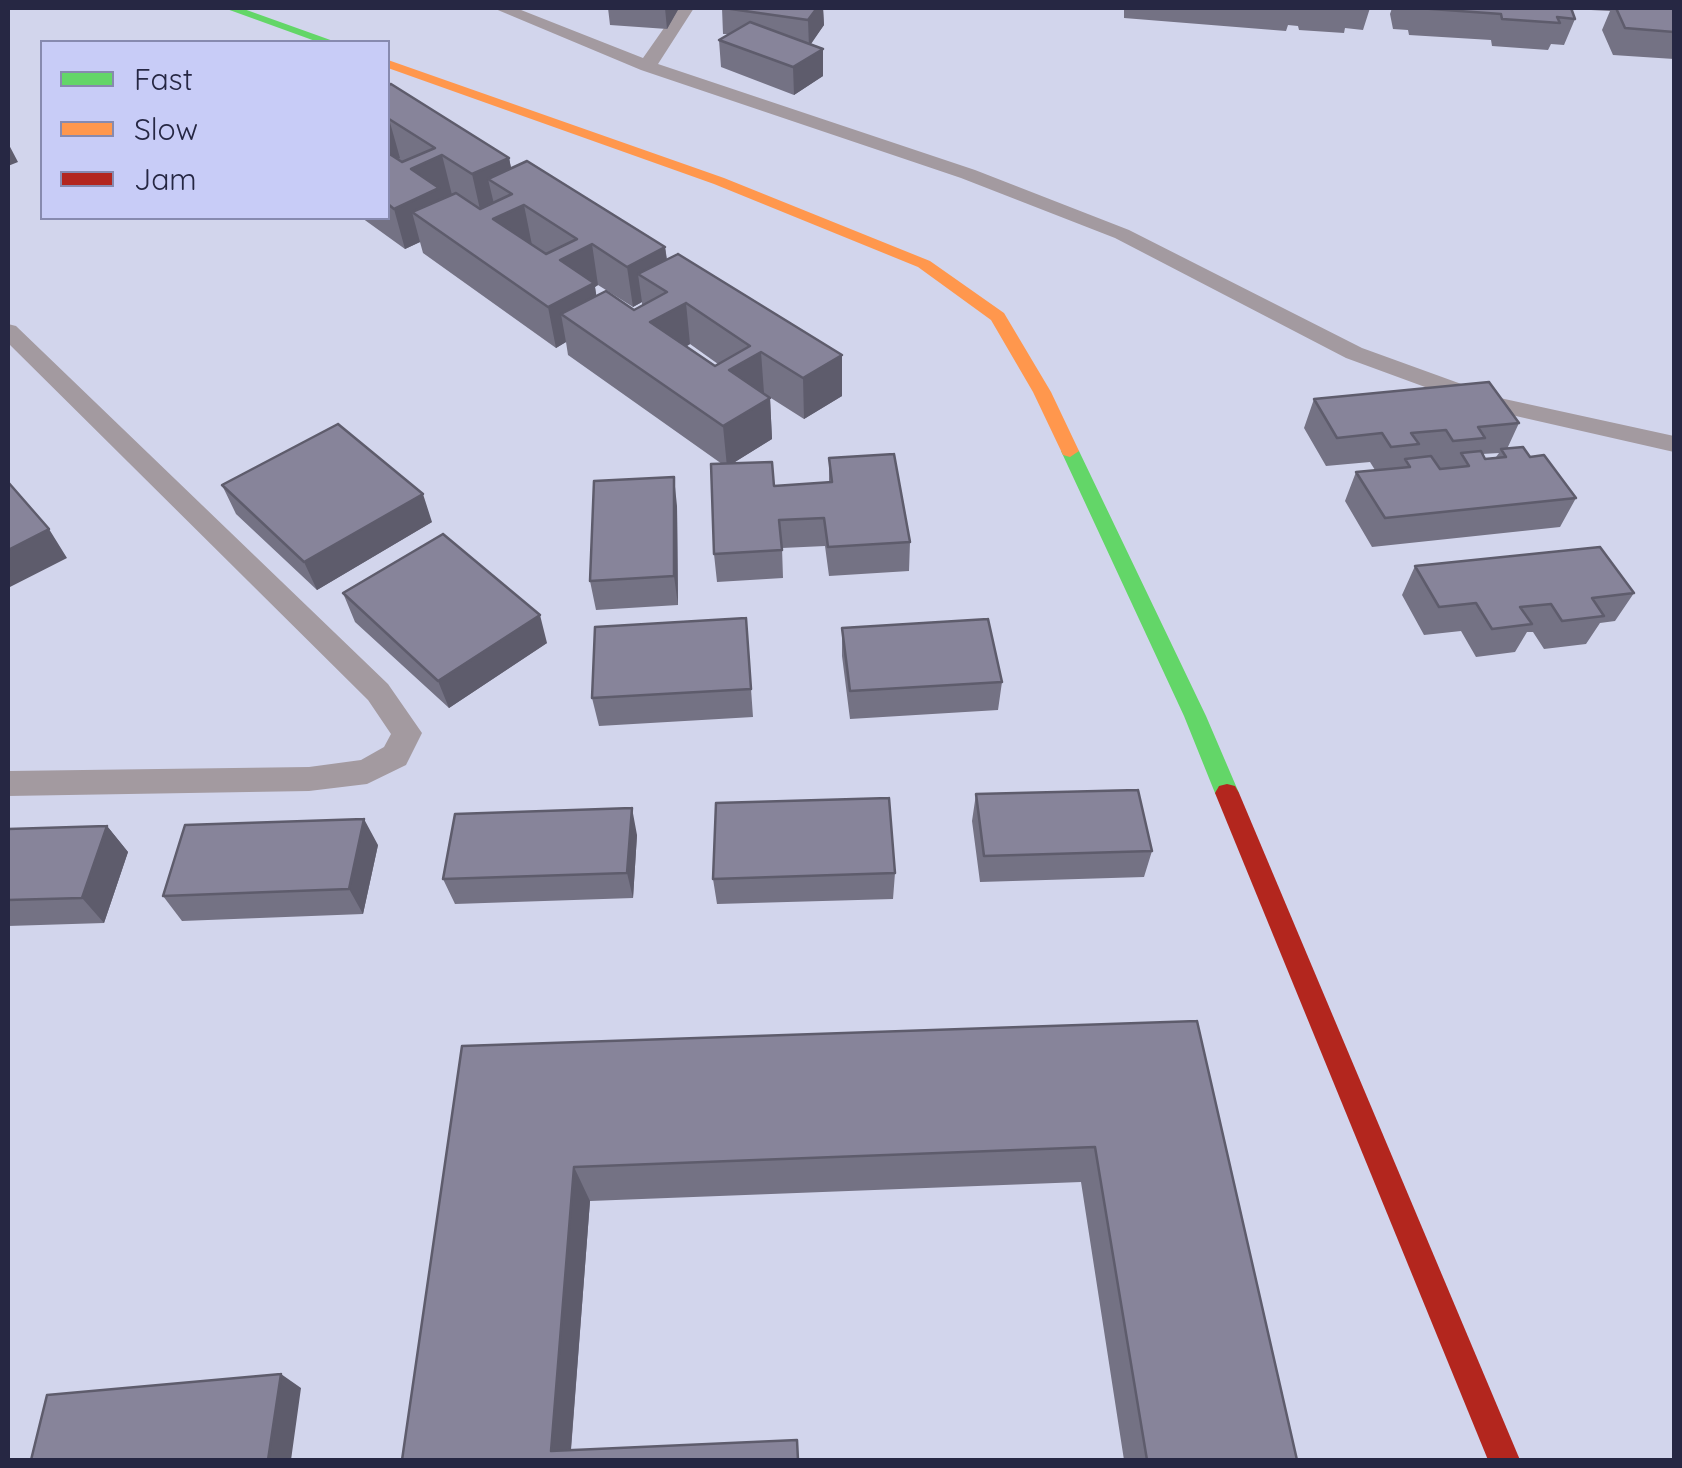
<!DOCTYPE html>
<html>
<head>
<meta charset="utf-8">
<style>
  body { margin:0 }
  #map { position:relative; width:1682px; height:1468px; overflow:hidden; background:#d2d5ec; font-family:Quicksand,sans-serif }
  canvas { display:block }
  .frame { position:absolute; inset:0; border:10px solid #262743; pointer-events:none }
  .legend { position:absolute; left:40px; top:40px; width:350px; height:180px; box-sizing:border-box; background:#c8ccf7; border:2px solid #878aaf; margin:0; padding:12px 18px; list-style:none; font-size:30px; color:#262743 }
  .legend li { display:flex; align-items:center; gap:20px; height:50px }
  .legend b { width:50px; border:2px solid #878aaf }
</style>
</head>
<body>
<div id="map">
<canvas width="1682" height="1468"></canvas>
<div class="frame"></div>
<ul class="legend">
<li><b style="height:12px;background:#63d668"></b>Fast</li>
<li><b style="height:12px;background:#ff974d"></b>Slow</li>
<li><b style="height:12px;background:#b3261e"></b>Jam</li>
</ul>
</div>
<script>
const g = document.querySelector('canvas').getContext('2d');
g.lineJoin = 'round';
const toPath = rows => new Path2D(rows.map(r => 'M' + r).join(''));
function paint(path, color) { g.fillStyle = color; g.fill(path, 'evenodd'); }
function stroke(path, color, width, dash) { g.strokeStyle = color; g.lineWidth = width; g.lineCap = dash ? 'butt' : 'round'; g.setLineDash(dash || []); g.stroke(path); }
const lane = toPath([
  [493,8,516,8,643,58,678,8,694,8,658,64,975,170,1129,230,1362,348,1500,398,1674,436,1674,452,1485,409,1346,358,1115,238,961,178,641,70,493,8],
  [8,324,16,326,388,684,422,733,406,765,367,784,309,791,8,796,8,771,309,767,361,760,384,747,391,734,368,700,8,343,8,324]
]);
const fast = toPath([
  [224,8,241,8,336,42,318,42,224,8],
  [1070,445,1079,451,1206,716,1239,793,1235,800,1219,800,1215,793,1184,716,1061,451,1070,445]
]);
const slow = toPath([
  [388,60,724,178,930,261,1004,313,1051,392,1079,451,1070,457,1063,455,1033,392,991,320,918,267,714,184,388,68,388,60]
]);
const jam = toPath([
  [1227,784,1235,786,1239,793,1520,1460,1488,1460,1215,793,1219,786,1227,784]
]);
const wall = toPath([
  [608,8,679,8,667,29,610,25],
  [722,8,823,8,824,25,810,44,823,49,823,76,794,95,721,67,719,40,728,34,723,34],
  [1124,8,1370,8,1363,30,1345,28,1344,33,1299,30,1298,26,1288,25,1286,31,1124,18],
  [1392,8,1571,8,1575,19,1564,45,1551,44,1548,50,1492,46,1491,40,1409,35,1408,30,1393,29,1390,14],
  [1590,8,1674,8,1674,59,1613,55,1602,30,1610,11,1591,10],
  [388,85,509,158,511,168,665,247,667,259,842,355,842,396,804,419,763,393,770,398,772,439,733,463,774,486,829,482,829,458,910,542,909,571,829,576,825,546,782,548,783,578,717,582,714,554,722,464,568,355,566,342,556,348,423,253,420,242,405,249,362,218,388,218],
  [598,285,633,307,642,302,642,305,634,310,596,296,595,287],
  [690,344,718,364,715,366,686,347],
  [1314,399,1519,423,1507,449,1530,457,1576,498,1560,527,1372,547,1345,501,1356,472,1375,470,1370,462,1326,466,1304,428],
  [1499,453,1496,457,1485,459,1482,454],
  [222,485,432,522,317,590,236,514],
  [677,506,678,605,596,610,590,581],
  [1415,566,1634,593,1615,621,1600,623,1586,644,1544,649,1533,632,1527,632,1515,652,1476,657,1461,631,1424,635,1402,595],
  [343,593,547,643,449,708,355,622],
  [746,618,753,717,599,726,592,698],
  [842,628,1002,682,998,710,850,719,842,656],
  [976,794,1152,851,1144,877,980,882,972,821],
  [107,826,128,852,104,923,8,926,8,829],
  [637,835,633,898,455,904,443,879],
  [378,845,363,914,182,921,163,896],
  [895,873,893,899,717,904,713,879],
  [1197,1021,1297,1460,1124,1460,1081,1182,590,1201,571,1450,402,1460,462,1046]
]);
const shadedWall = toPath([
  [665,8,679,8,667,29],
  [817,8,823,8,824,25,809,47,808,20],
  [823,49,823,76,794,95,793,67],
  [389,119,400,158,388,164,388,120],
  [8,143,18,162,8,166],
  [442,155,452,195,412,212,420,242,405,249,394,209,411,169],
  [509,158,517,197,488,179,495,208,481,214,472,174],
  [524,205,532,245,493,219],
  [592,244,598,285,595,287,601,324,561,314,566,342,556,348,548,307,560,260],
  [665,247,670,288,638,274,642,302,633,307,627,267],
  [686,303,690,344,655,363,650,322],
  [761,352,764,393,732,411,729,370],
  [842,355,842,396,804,419,803,378],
  [770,398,772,439,727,467,723,426],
  [674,477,677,506,678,605,674,576],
  [423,494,432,522,317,590,304,562],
  [49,529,67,558,8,588,8,550],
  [540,615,547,643,449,708,438,681],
  [632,808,637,835,633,898,627,873],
  [364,819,378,845,363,914,349,889],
  [107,826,128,852,104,923,82,898],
  [574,1167,590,1201,570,1460,551,1451],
  [281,1374,301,1388,291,1460,268,1460]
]);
const building = toPath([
  [724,8,817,8,808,20,724,8],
  [1418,8,1571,8,1575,19,1557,17,1560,23,1502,19,1501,14,1418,8],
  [1616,8,1674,8,1674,32,1625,28,1616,8],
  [750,22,823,49,793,67,719,40,750,22],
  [391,84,509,158,472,174,442,155,411,169,439,188,394,209,388,204,388,153,402,162,435,148,389,119,388,120,388,85,391,84],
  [527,161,665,247,627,267,592,244,560,260,594,283,548,307,412,212,456,193,480,209,512,194,488,179,527,161],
  [524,205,577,239,546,254,493,219,524,205],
  [678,254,842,355,803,378,761,352,729,370,770,398,723,426,561,314,606,291,634,310,667,292,638,274,678,254],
  [686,303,750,346,715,366,650,322,686,303],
  [1489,382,1519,423,1478,427,1485,438,1453,441,1446,430,1411,433,1419,444,1391,447,1382,433,1337,438,1314,399,1489,382],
  [338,424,423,494,304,562,222,485,338,424],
  [1523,447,1530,457,1544,455,1576,498,1385,518,1356,472,1410,467,1405,459,1431,456,1440,469,1469,466,1461,453,1481,451,1485,459,1506,457,1501,449,1523,447],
  [894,454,910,542,828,547,824,518,779,520,782,550,714,554,711,464,772,462,774,486,832,482,829,458,894,454],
  [674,477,674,576,590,581,594,481,674,477],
  [8,482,49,529,8,550,8,482],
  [443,534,540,615,438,681,343,593,443,534],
  [1600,547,1634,593,1592,598,1604,616,1562,621,1551,604,1520,607,1532,624,1492,629,1476,603,1439,607,1415,566,1600,547],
  [746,618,751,689,592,698,595,627,746,618],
  [988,619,1002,682,850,691,842,628,988,619],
  [1138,790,1152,851,984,856,976,794,1138,790],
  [889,798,895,873,713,879,716,803,889,798],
  [632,808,627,873,443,879,455,814,632,808],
  [364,819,349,889,163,896,185,825,364,819],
  [107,826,82,898,8,900,8,829,107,826],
  [1197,1021,1297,1460,1147,1460,1095,1147,574,1167,551,1451,797,1440,798,1460,402,1460,462,1046,1197,1021],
  [281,1374,268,1460,31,1460,47,1395,281,1374]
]);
paint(lane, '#a39aa0');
paint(fast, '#63d668');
paint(slow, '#ff974d');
paint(jam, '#b3261e');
paint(wall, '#747284');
paint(shadedWall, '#5e5c6c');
paint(building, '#87849a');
stroke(building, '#5e5c6c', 2.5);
</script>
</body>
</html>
